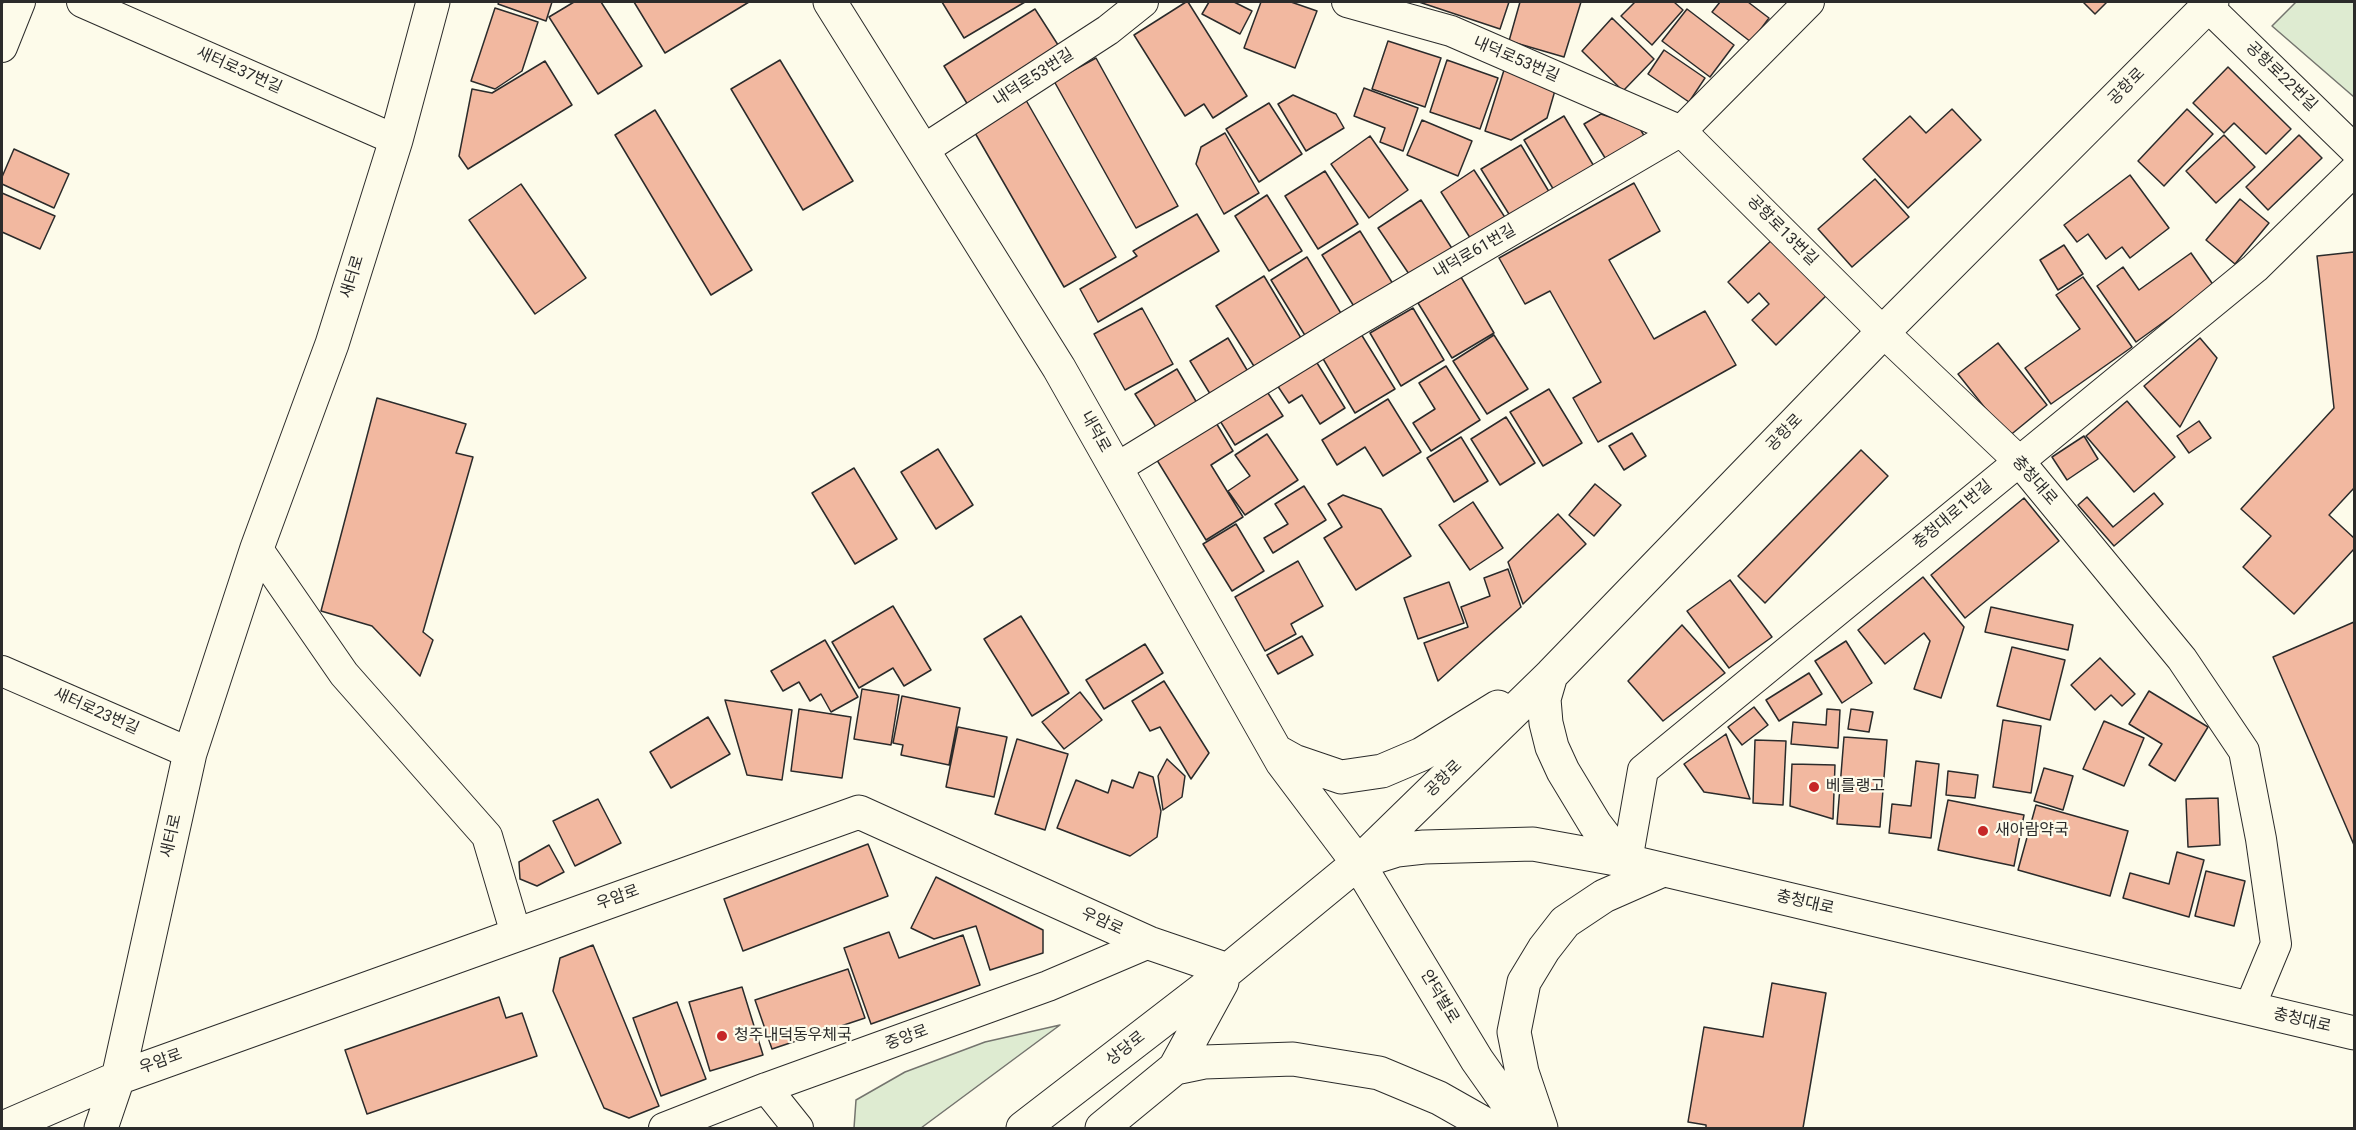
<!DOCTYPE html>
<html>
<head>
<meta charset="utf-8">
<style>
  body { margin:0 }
  #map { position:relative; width:2356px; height:1130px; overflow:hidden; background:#fdfbea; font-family:Roboto,sans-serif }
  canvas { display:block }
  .frame { position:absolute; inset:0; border:3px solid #2b2b2b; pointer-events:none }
</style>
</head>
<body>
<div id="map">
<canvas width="2356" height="1130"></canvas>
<div class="frame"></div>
</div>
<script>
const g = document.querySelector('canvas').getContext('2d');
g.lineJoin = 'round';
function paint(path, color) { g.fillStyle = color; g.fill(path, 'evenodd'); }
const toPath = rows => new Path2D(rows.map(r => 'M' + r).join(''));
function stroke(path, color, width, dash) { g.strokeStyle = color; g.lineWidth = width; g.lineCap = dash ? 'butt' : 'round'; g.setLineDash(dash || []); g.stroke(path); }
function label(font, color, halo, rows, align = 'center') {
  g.font = font + ' Roboto,"Noto Sans KR",sans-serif'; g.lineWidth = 4.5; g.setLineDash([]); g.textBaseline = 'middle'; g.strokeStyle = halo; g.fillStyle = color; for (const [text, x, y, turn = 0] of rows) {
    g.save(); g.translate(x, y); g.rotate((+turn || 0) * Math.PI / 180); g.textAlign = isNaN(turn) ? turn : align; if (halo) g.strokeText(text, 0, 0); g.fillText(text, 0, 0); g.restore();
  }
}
const green = toPath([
  [2296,2,2354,2,2354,97,2272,26,2296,2],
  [1060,1025,921,1128,854,1128,856,1100,905,1072,985,1042,1060,1025]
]);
const building = toPath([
  [499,2,552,2,546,21,498,4,499,2],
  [574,2,601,2,642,66,598,94,549,17,574,2],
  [634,2,749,2,665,53,634,2],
  [942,2,1025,2,964,38,942,2],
  [1186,2,1188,2,1247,96,1213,118,1204,104,1185,116,1134,35,1186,2],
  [1209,2,1234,2,1252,11,1240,34,1202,14,1209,2],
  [1261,2,1291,2,1317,11,1295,68,1244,48,1261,2],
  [1419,2,1509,2,1500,29,1419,2],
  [1520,2,1581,2,1564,57,1509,41,1520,2],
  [1635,2,1674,2,1683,10,1652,45,1621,16,1635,2],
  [1720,2,1748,2,1769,18,1751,42,1712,12,1720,2],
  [2083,2,2107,2,2095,14,2083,2],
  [495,8,538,22,522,71,495,89,471,81,495,8],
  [1035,9,1060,48,968,105,944,66,1035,9],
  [1687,9,1734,45,1710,77,1662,41,1687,9],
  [1612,18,1654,59,1623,91,1582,51,1612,18],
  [1388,41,1441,58,1425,107,1372,89,1388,41],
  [1664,50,1705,78,1689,102,1648,74,1664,50],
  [1096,58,1178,206,1136,228,1054,81,1096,58],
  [780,60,853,181,803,210,731,89,780,60],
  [1447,60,1498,78,1480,129,1430,112,1447,60],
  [545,61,572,105,468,169,459,156,472,89,492,93,545,61],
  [2228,67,2291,129,2266,154,2234,123,2224,133,2193,103,2228,67],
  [1504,70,1556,87,1547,118,1511,140,1485,131,1504,70],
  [1364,88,1418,108,1403,151,1380,142,1385,128,1354,116,1364,88],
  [1023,95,1116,257,1064,287,971,126,1023,95],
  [1293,95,1336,114,1344,128,1306,151,1278,104,1293,95],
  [1269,103,1302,154,1259,182,1226,129,1269,103],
  [1952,109,1981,140,1908,208,1863,159,1910,116,1926,133,1952,109],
  [2187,109,2213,134,2164,186,2138,161,2187,109],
  [655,110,752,270,711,295,615,135,655,110],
  [1601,114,1639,127,1646,139,1607,161,1584,124,1601,114],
  [1564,116,1595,168,1555,192,1524,140,1564,116],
  [1422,120,1472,141,1458,176,1407,155,1422,120],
  [1225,133,1259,193,1224,214,1196,164,1201,147,1225,133],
  [2224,135,2255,167,2216,203,2186,171,2224,135],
  [2299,135,2322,158,2268,210,2246,187,2299,135],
  [1370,136,1408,190,1369,218,1331,164,1370,136],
  [1521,145,1551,195,1512,219,1481,169,1521,145],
  [14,149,69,174,54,208,2,184,2,177,14,149],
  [1474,170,1508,222,1474,244,1441,192,1474,170],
  [1325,171,1358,224,1318,249,1285,196,1325,171],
  [2130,175,2169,228,2130,258,2122,247,2106,259,2088,234,2077,242,2064,225,2130,175],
  [1875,179,1909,217,1852,267,1818,229,1875,179],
  [1634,183,1660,231,1609,260,1654,339,1705,311,1736,365,1598,442,1573,398,1601,382,1550,291,1525,304,1499,258,1634,183],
  [521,184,586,278,535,314,469,220,521,184],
  [2,193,55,216,40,249,2,232,2,193],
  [1267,195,1302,251,1269,271,1235,216,1267,195],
  [2240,199,2269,223,2235,264,2206,240,2240,199],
  [1421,200,1453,250,1411,277,1378,228,1421,200],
  [1197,214,1219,251,1098,322,1080,289,1137,256,1133,251,1197,214],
  [1360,231,1393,284,1355,308,1322,255,1360,231],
  [1777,235,1831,291,1776,345,1752,320,1769,304,1759,293,1748,303,1728,282,1777,235],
  [2064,245,2083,274,2058,290,2040,260,2064,245],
  [2354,252,2354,488,2329,515,2354,538,2354,549,2294,614,2243,567,2271,536,2241,509,2334,408,2317,256,2354,252],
  [2191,253,2214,286,2136,342,2097,286,2123,267,2139,290,2191,253],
  [1307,257,1342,315,1306,337,1271,280,1307,257],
  [1264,276,1304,343,1257,371,1216,306,1264,276],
  [1461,277,1494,333,1452,358,1418,303,1461,277],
  [2083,277,2132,347,2051,404,2025,368,2080,329,2056,295,2083,277],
  [1142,308,1173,364,1125,390,1094,334,1142,308],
  [1413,308,1444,360,1401,386,1370,333,1413,308],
  [1361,334,1395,389,1355,413,1322,357,1361,334],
  [1494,335,1528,389,1487,414,1453,361,1494,335],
  [1228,338,1250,375,1212,397,1190,361,1228,338],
  [2200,338,2217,358,2180,427,2144,386,2200,338],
  [1998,343,2047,405,2008,437,1958,374,1998,343],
  [1314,358,1345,408,1320,424,1302,395,1289,403,1275,382,1314,358],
  [1446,366,1480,420,1431,451,1413,423,1435,409,1419,383,1446,366],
  [1177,369,1197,403,1156,427,1135,394,1177,369],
  [1264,387,1283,416,1235,445,1217,416,1264,387],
  [1549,389,1582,443,1543,466,1510,412,1549,389],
  [377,398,466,424,456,453,473,457,423,632,433,640,420,676,372,626,321,611,377,398],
  [1388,399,1421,452,1383,476,1365,447,1337,465,1322,440,1388,399],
  [2127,401,2175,457,2134,492,2086,436,2127,401],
  [1212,416,1233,451,1211,465,1243,517,1206,540,1152,452,1212,416],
  [1506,417,1535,463,1500,485,1471,439,1506,417],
  [2199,421,2211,438,2189,453,2177,436,2199,421],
  [1632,433,1646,456,1624,470,1609,446,1632,433],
  [1267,434,1298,480,1245,515,1228,491,1250,476,1235,455,1267,434],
  [2084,436,2098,459,2067,480,2052,457,2084,436],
  [1461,437,1488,481,1454,502,1427,458,1461,437],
  [938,449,973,505,936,529,901,472,938,449],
  [1861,450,1888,476,1765,603,1738,576,1861,450],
  [854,468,897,539,855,564,812,493,854,468],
  [1595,484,1621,505,1594,536,1569,515,1595,484],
  [1304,486,1326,520,1273,553,1264,538,1288,524,1275,504,1304,486],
  [2154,493,2163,504,2114,546,2078,505,2087,497,2113,527,2154,493],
  [1343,495,1381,509,1411,556,1356,590,1324,538,1342,527,1328,504,1343,495],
  [2024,498,2059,541,1965,618,1931,575,2024,498],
  [1473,502,1503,548,1470,570,1439,525,1473,502],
  [1558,514,1586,544,1523,604,1508,562,1558,514],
  [1236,524,1264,571,1232,591,1203,544,1236,524],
  [1298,561,1323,606,1291,624,1296,634,1265,651,1235,597,1298,561],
  [1508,569,1521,607,1438,681,1424,643,1468,627,1461,607,1490,596,1484,578,1508,569],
  [1923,577,1964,627,1941,698,1914,689,1930,641,1924,633,1885,664,1858,630,1923,577],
  [1730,580,1772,637,1729,668,1687,611,1730,580],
  [1449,582,1464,623,1418,639,1404,598,1449,582],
  [893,606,931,670,904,686,893,668,859,688,832,642,893,606],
  [1991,607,2073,625,2068,650,1985,632,1991,607],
  [1021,616,1069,693,1032,716,984,639,1021,616],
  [2354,622,2354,845,2273,657,2354,622],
  [1682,625,1725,673,1663,721,1628,681,1682,625],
  [1302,636,1313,655,1278,674,1267,655,1302,636],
  [825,640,858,697,831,712,821,694,810,701,799,682,783,691,771,671,825,640],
  [1846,641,1872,683,1842,703,1815,661,1846,641],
  [1145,644,1163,673,1104,709,1086,680,1145,644],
  [2012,647,2065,660,2050,720,1997,706,2012,647],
  [2100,658,2135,694,2122,706,2111,695,2095,710,2071,685,2100,658],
  [1809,673,1822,694,1779,721,1766,700,1809,673],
  [1164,681,1209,753,1191,779,1160,727,1150,731,1132,701,1164,681],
  [862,689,899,695,891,745,854,739,862,689],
  [2149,691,2208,727,2175,781,2149,765,2162,744,2129,724,2149,691],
  [1080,692,1102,720,1064,749,1042,722,1080,692],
  [902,696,960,708,949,765,901,755,903,745,893,743,902,696],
  [725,700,792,710,782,780,747,775,725,700],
  [1754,707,1768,725,1742,745,1728,727,1754,707],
  [799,709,851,717,842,778,791,771,799,709],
  [1827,709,1840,710,1838,748,1791,744,1793,722,1826,725,1827,709],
  [1851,709,1873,712,1869,732,1848,729,1851,709],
  [708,717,730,754,671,788,650,752,708,717],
  [2003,720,2041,726,2031,793,1993,787,2003,720],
  [2104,721,2144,738,2124,786,2083,769,2104,721],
  [958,727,1007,737,994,797,946,787,958,727],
  [1726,734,1750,799,1704,792,1684,764,1726,734],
  [1844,737,1887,740,1880,827,1837,824,1844,737],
  [1017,739,1068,754,1045,830,995,814,1017,739],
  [1755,740,1786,741,1783,805,1753,803,1755,740],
  [1167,759,1185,776,1182,797,1163,810,1158,776,1167,759],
  [1916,761,1939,764,1931,838,1889,833,1892,804,1911,806,1916,761],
  [1792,764,1835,765,1833,819,1790,806,1792,764],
  [2044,768,2073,776,2063,810,2034,801,2044,768],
  [1948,771,1978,775,1975,798,1946,795,1948,771],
  [1139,772,1153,777,1161,811,1157,837,1130,856,1057,828,1076,780,1108,793,1112,780,1133,788,1139,772],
  [2218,798,2220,845,2188,847,2186,799,2218,798],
  [598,799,621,843,575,866,553,821,598,799],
  [1948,800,2024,815,2014,866,1938,850,1948,800],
  [2036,805,2128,831,2110,896,2018,870,2036,805],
  [868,844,888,896,743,951,724,899,868,844],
  [549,845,564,872,537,886,520,879,519,862,549,845],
  [2177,852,2204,860,2189,917,2123,898,2130,873,2169,884,2177,852],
  [2206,871,2245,881,2234,926,2195,916,2206,871],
  [936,877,1043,930,1043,953,990,970,976,926,934,939,911,928,936,877],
  [889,932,899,958,963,935,980,985,871,1024,844,948,889,932],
  [593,945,659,1106,629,1118,604,1108,553,991,560,958,593,945],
  [848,969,865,1018,772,1049,755,1000,848,969],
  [1772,983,1826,993,1803,1128,1706,1128,1706,1125,1688,1122,1704,1027,1763,1037,1772,983],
  [742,987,763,1055,710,1071,689,1002,742,987],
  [499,997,506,1018,522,1013,537,1056,367,1114,345,1050,499,997],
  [677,1002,706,1079,661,1096,633,1018,677,1002]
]);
const street = toPath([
  [82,2,396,140],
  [1347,2,1451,31,1681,131,1883,332,2019,461,2182,659,2244,751,2261,839,2276,944,2249,1009],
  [2203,2,2354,149],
  [2,47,20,2],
  [923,150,1108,30,1143,2],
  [1115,469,1353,323,1681,131,1809,2],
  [257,548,344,674,487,836,516,934],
  [2,671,190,753],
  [1627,861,1643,770,2255,268,2354,171],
  [766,1088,798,1128],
  [664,1128,766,1088,1048,986,1149,943]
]);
const secondary = toPath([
  [830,2,1059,368,1282,762,1358,863,1477,1060,1525,1128],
  [1551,675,1544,699,1546,723,1552,747,1563,771,1595,824,1611,845,1627,861],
  [1276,751,1294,761,1341,777,1382,771,1422,754,1498,707],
  [1362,861,1397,850,1424,847,1533,844,1627,861,2354,1033],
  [1175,1068,1204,1062,1293,1059,1379,1073,1439,1098,1492,1128],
  [3,1128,118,1078,859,812,1149,943,1228,970],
  [101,1128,118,1078,190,753,257,548,332,344,396,140,433,2],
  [1023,1128,1228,970,1358,863,1551,675,1883,332,2212,2],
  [1102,1128,1175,1068,1222,982],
  [1541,1128,1522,1072,1514,1032,1524,982,1544,949,1565,922,1604,896,1663,870]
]);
const markers = [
  [1814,787,6,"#c62828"],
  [1983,831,6,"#c62828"],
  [722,1036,6,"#c62828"]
];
const streetNames = [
  ["내덕로53번길",1516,60,23],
  ["새터로37번길",239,71,24],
  ["공항로22번길",2281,77,44],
  ["내덕로53번길",1034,78,-33],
  ["공항로",2127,87,-45],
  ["공항로13번길",1782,231,45],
  ["내덕로61번길",1475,252,-30],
  ["새터로",353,277,-73],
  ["내덕로",1095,432,61],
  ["공항로",1785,433,-46],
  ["충청대로",2034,481,49],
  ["충청대로1번길",1953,515,-40],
  ["새터로23번길",96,712,24],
  ["공항로",1444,779,-44],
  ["새터로",172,836,-77],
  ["우암로",618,898,-20],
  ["충청대로",1805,903,13],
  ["우암로",1102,922,24],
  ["안덕벌로",1439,997,59],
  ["충청대로",2302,1021,13],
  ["중앙로",907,1038,-20],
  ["상당로",1126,1049,-38],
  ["우암로",161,1062,-20]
];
const poiNames = [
  ["베를랭고",1826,787],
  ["새아람약국",1995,831],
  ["청주내덕동우체국",734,1036]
];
paint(green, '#deebd1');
stroke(green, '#74746e', 1.5);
paint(building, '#f2b8a0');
stroke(building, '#2b2b2b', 1.5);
stroke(street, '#2b2b2b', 32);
stroke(secondary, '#2b2b2b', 35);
stroke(street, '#fdfbea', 30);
stroke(secondary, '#fdfbea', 33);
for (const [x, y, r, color] of markers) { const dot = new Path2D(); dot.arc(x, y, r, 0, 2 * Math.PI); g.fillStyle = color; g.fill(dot); stroke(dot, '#fdfbea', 2); }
label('16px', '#2b2b2b', '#fdfbea', streetNames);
label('16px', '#2b2b2b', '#fdfbea', poiNames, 'left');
</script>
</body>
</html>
